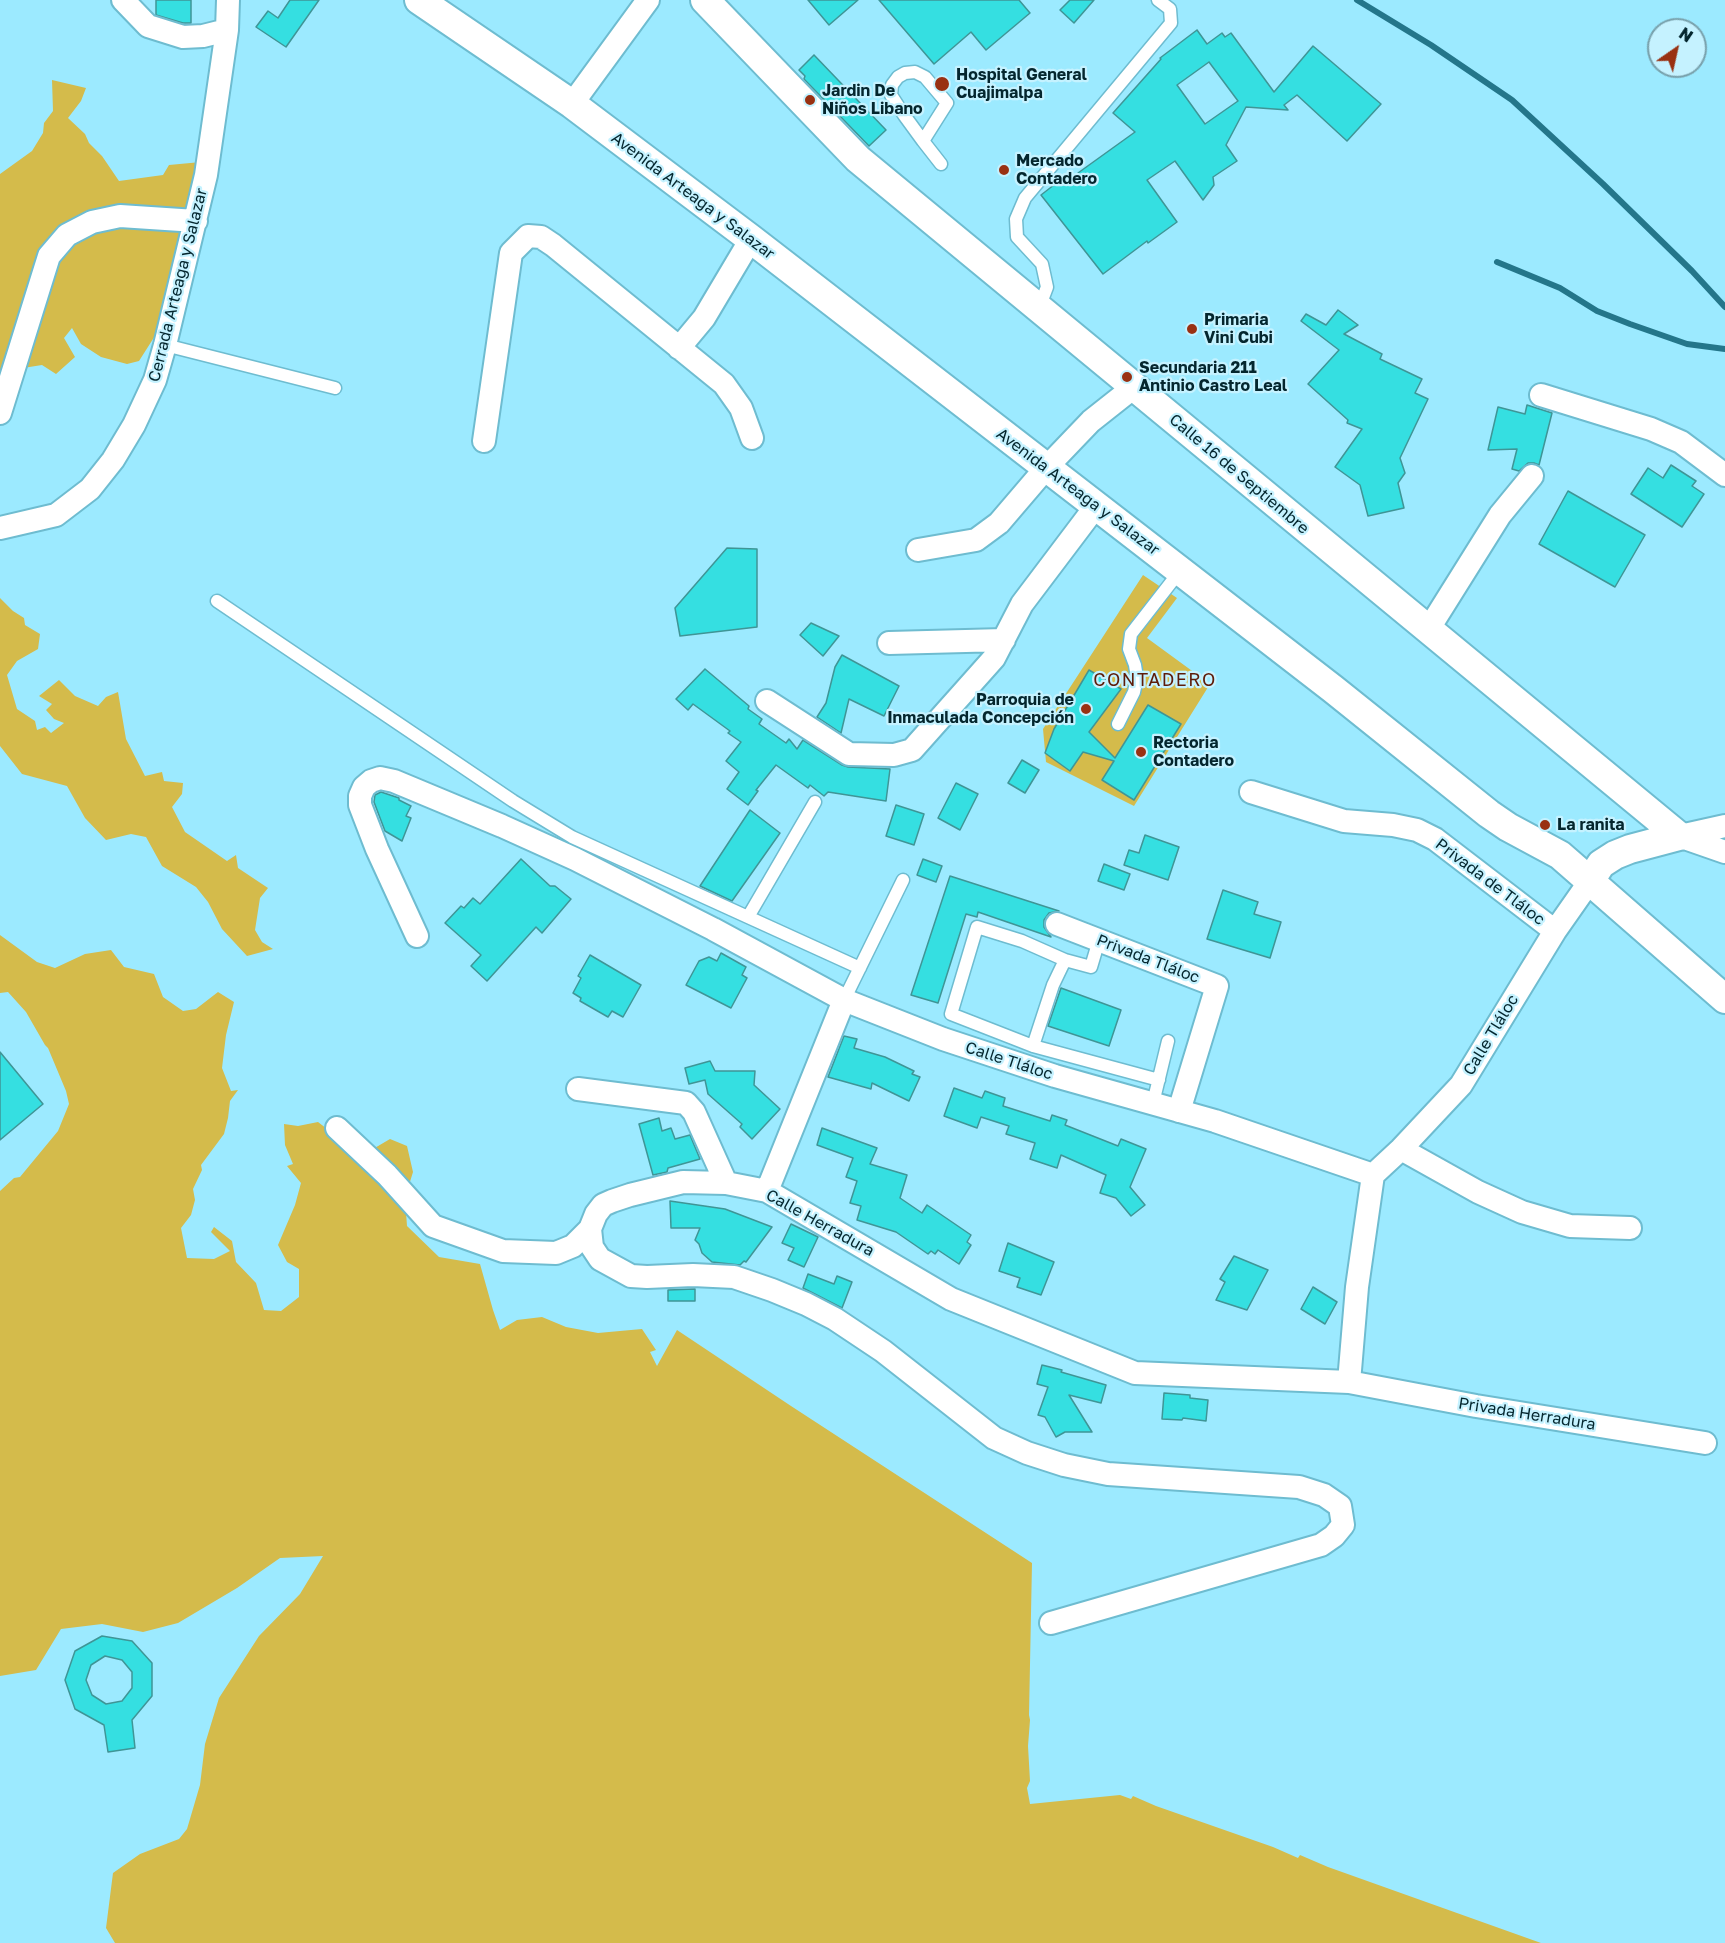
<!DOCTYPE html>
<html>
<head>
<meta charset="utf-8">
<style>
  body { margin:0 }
  #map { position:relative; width:1725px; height:1943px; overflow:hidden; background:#9ceaff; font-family:"Golos Text",sans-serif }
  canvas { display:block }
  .north { position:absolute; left:1647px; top:18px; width:60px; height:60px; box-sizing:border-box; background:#c5f2ff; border:2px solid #78a0ab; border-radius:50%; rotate:34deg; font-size:16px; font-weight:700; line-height:24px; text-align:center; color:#04262e }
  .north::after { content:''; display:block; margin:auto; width:21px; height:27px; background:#993112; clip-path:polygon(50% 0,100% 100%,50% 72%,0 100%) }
</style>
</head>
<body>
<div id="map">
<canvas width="1725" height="1943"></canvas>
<div class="north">N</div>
</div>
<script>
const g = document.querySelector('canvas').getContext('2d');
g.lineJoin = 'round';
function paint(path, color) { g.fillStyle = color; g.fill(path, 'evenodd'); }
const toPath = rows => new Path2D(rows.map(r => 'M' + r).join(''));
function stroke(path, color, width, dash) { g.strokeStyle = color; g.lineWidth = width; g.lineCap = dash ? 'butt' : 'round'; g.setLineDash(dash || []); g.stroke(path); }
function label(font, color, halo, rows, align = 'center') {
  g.font = font + ' "Golos Text",sans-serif'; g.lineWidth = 4.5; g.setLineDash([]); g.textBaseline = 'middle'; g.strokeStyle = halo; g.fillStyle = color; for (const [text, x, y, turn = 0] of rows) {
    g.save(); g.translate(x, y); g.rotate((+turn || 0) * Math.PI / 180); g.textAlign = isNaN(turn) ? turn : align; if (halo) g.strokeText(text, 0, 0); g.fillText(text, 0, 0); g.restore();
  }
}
const green = toPath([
  [52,80,86,88,81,101,68,118,85,134,89,143,102,156,119,181,163,175,169,165,201,162,160,328,139,361,127,364,101,357,81,344,72,328,64,338,75,357,56,374,42,365,23,368,0,394,0,174,32,151,43,133,44,123,53,111],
  [1143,575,1177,598,1147,638,1210,684,1134,806,1046,762,1043,729],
  [0,598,13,611,24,618,25,625,40,634,38,649,17,661,7,675,17,709,35,721,37,730,45,727,51,733,64,723,54,719,46,710,52,704,39,696,59,680,75,696,98,706,106,697,118,692,126,739,145,776,162,772,164,781,183,783,182,794,172,807,185,832,227,861,236,855,238,868,268,888,260,898,255,930,262,942,273,949,247,956,222,929,208,902,196,887,162,866,146,837,131,834,106,840,85,818,67,786,22,774,0,746],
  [0,935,37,962,55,968,85,954,111,950,124,967,154,974,163,997,183,1011,196,1009,218,992,234,1002,226,1035,222,1068,231,1091,238,1090,230,1101,228,1118,224,1134,201,1165,202,1170,193,1189,195,1200,191,1215,181,1228,187,1258,214,1259,230,1251,211,1232,214,1227,232,1241,236,1262,256,1283,264,1310,281,1311,299,1297,299,1269,287,1262,278,1245,295,1205,301,1183,287,1166,293,1164,285,1145,284,1124,298,1126,318,1122,331,1132,373,1149,390,1139,407,1146,413,1172,405,1198,407,1226,439,1257,480,1264,493,1310,500,1330,517,1320,542,1317,566,1327,598,1333,642,1329,656,1350,650,1352,657,1366,677,1330,791,1406,1032,1563,1029,1715,1030,1720,1028,1746,1030,1781,1027,1788,1030,1804,1120,1795,1131,1799,1133,1796,1156,1806,1273,1847,1298,1858,1300,1855,1328,1867,1541,1943,115,1943,106,1928,113,1873,140,1854,179,1839,187,1829,200,1785,205,1744,219,1698,259,1636,300,1594,323,1556,280,1558,237,1588,178,1623,143,1632,102,1624,61,1629,36,1670,0,1676,0,1191,14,1178,20,1177,58,1131,69,1104,66,1091,48,1048,45,1045,26,1012,8,992,0,993]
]);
const stream = toPath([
  [1357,0,1431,45,1512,100,1603,184,1692,271,1725,307],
  [1497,262,1560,288,1597,311,1630,324,1687,344,1725,349]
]);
const building = toPath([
  [156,0,191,0,191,23,183,23,156,15,156,0],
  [290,0,319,0,286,47,256,27,268,11,278,18,290,0],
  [808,0,858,0,829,25,808,0],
  [879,0,1019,0,1030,13,986,50,971,32,934,64,879,0],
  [1070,0,1094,0,1074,23,1060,10,1070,0],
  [1197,30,1207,44,1222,33,1225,37,1231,33,1274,92,1313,46,1381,104,1347,141,1297,95,1284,105,1288,110,1246,107,1226,145,1237,161,1213,177,1214,185,1203,200,1175,161,1147,180,1177,222,1148,243,1147,241,1103,274,1041,195,1068,174,1071,178,1135,132,1113,113,1161,59,1160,58,1197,30],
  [1209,62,1238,101,1205,124,1177,85,1209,62],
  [814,55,886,130,869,146,804,79,805,76,799,70,814,55],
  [1338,310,1358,325,1344,334,1382,354,1380,359,1422,379,1415,393,1428,399,1400,458,1405,473,1398,483,1404,508,1368,516,1360,485,1335,467,1362,429,1347,423,1348,420,1308,384,1339,350,1301,321,1306,314,1326,325,1338,310],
  [1527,405,1552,413,1539,465,1534,463,1528,463,1519,471,1512,469,1517,449,1488,450,1498,407,1525,414,1527,405],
  [1671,465,1696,481,1692,486,1704,494,1682,527,1631,494,1648,468,1663,478,1671,465],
  [1568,491,1645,535,1615,587,1539,544,1568,491],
  [727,548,757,549,757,627,680,636,675,608,727,548],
  [811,623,839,636,823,656,800,635,811,623],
  [842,655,899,686,884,716,849,699,841,733,817,717,826,703,835,667,842,655],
  [705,669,749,706,748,709,762,719,759,724,786,743,789,739,797,749,803,740,842,765,848,767,890,769,886,801,828,792,824,796,810,785,808,788,776,765,756,790,758,791,748,805,727,789,739,772,726,761,741,742,728,733,730,731,693,704,688,710,676,699,705,669],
  [1089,670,1121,689,1089,732,1115,758,1148,705,1181,724,1134,800,1102,780,1114,761,1083,752,1070,771,1045,753,1054,729,1089,670],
  [1022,760,1039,770,1025,793,1008,783,1022,760],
  [956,783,978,794,960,830,938,818,956,783],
  [381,792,399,798,399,800,411,806,406,816,411,818,402,841,385,831,374,802,375,795,381,792],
  [896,805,924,814,914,845,886,836,896,805],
  [750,810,780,833,732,901,700,886,750,810],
  [1145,835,1179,847,1168,880,1124,865,1129,850,1139,853,1145,835],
  [521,859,550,886,555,886,571,899,542,933,536,927,487,981,471,966,481,955,445,923,461,906,464,908,473,898,480,904,521,859],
  [923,859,942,866,936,882,917,875,923,859],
  [1104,864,1130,874,1124,890,1098,881,1104,864],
  [950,876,1059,911,1049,913,1044,920,1044,927,1051,937,978,912,977,917,966,914,938,1003,911,995,950,876],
  [1223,890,1258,902,1254,914,1281,922,1270,958,1207,939,1223,890],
  [721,953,746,967,742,975,747,978,731,1008,686,985,699,961,709,957,717,961,721,953],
  [590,955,641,985,623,1017,612,1011,608,1017,580,1001,581,998,573,993,581,978,578,976,590,955],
  [1061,988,1121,1010,1109,1046,1048,1026,1061,988],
  [844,1036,857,1039,854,1048,885,1057,914,1071,912,1074,920,1077,909,1101,872,1083,871,1089,828,1077,844,1036],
  [0,1052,43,1104,0,1140,0,1052],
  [710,1061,715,1071,755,1071,754,1085,780,1109,752,1139,740,1127,742,1124,708,1094,705,1080,689,1084,685,1068,710,1061],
  [954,1088,982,1098,985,1091,1005,1098,1003,1106,1050,1121,1052,1115,1067,1120,1065,1125,1118,1146,1121,1139,1146,1149,1130,1187,1145,1205,1131,1216,1116,1198,1100,1193,1106,1175,1061,1155,1057,1168,1030,1159,1035,1143,1006,1134,1009,1126,981,1117,977,1128,944,1116,954,1088],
  [659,1118,662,1131,671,1128,675,1139,690,1135,700,1159,668,1168,667,1172,653,1175,639,1124,659,1118],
  [822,1128,877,1148,870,1164,907,1175,900,1198,922,1213,927,1205,971,1235,967,1242,971,1245,959,1264,938,1250,935,1254,931,1251,928,1254,896,1232,857,1220,861,1206,850,1203,857,1181,846,1177,853,1158,817,1145,822,1128],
  [670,1201,725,1209,772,1227,746,1262,744,1261,740,1265,712,1262,702,1253,699,1244,695,1240,700,1228,671,1228,670,1201],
  [791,1224,818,1237,804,1267,788,1260,794,1248,782,1243,791,1224],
  [1008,1243,1054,1262,1041,1295,1017,1287,1020,1278,999,1271,1008,1243],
  [1234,1256,1268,1270,1247,1310,1216,1300,1225,1282,1220,1279,1234,1256],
  [808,1274,834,1284,837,1276,852,1282,842,1308,803,1288,808,1274],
  [1313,1287,1337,1302,1325,1324,1301,1309,1313,1287],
  [695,1289,695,1301,668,1301,668,1290,695,1289],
  [1042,1365,1062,1370,1061,1372,1106,1385,1101,1403,1069,1395,1092,1432,1065,1432,1056,1437,1045,1417,1038,1415,1048,1387,1037,1384,1042,1365],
  [1164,1393,1190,1395,1190,1398,1208,1400,1206,1421,1183,1418,1182,1420,1162,1419,1164,1393],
  [102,1636,132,1641,152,1663,152,1696,132,1720,135,1748,108,1752,104,1725,75,1709,65,1680,75,1651,102,1636],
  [105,1656,122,1660,132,1672,132,1688,122,1701,106,1704,92,1695,86,1680,91,1665,105,1656]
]);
const service = toPath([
  [923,141,947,103,925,77,915,72,905,73,898,77,892,85,891,95,904,115,923,141,941,164],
  [1039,308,1047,287,1042,264,1017,237,1016,219,1025,198,1171,23,1170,9,1158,0],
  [165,345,335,388],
  [217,601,513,801,572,837,860,968],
  [1118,724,1134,692,1137,678,1135,665,1129,649,1131,634,1180,571],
  [748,917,815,802],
  [1099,940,1091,967,1065,960,1022,941,977,927,951,1014,1033,1046,1159,1080],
  [844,1000,903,880],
  [1033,1046,1053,985,1065,960],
  [1153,1103,1168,1041]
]);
const minor = toPath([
  [123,0,148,26,183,37,203,36,227,30],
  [572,104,648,0],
  [679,348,704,318,751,239],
  [1541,395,1651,429,1681,442,1725,475],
  [0,413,49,256,67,235,92,222,120,216,196,221],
  [484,441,511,253,528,236,541,237,553,245,724,384,741,408,752,438],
  [0,528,56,515,90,489,113,460,134,425,155,380,165,345,206,175,227,30,228,0],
  [918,550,976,540,999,523,1046,468,1091,421,1134,387],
  [1428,630,1500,515,1532,476],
  [889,643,1004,640],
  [767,701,849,754,894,755,912,750,994,658,1022,604,1096,506],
  [1251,792,1344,821,1393,825,1417,830,1435,839,1555,931],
  [1679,836,1725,852],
  [1680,836,1725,826],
  [1057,924,1217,986,1179,1111],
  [417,936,377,849,360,805,360,796,364,787,371,781,380,778,394,781,502,826,575,859,713,929,844,1000,943,1039,1055,1076,1215,1121,1373,1175],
  [578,1089,686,1103,694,1112,726,1183],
  [337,1128,387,1175,433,1226,503,1251,556,1253,573,1246,590,1229,596,1214,603,1205,612,1201,630,1195,683,1182,726,1183,767,1191,951,1299,1135,1373,1349,1382,1476,1406,1705,1443],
  [1401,1149,1478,1192,1522,1212,1570,1226,1630,1228],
  [767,1191,844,1000],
  [590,1229,592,1247,600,1259,631,1276,647,1277,693,1275,734,1277,772,1290,806,1304,835,1319,883,1351,994,1438,1027,1453,1064,1465,1108,1474,1299,1487,1324,1495,1340,1506,1343,1525,1334,1536,1321,1545,1051,1623],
  [1349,1382,1357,1287,1373,1175,1401,1149,1461,1085,1555,931,1590,881]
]);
const tertiary = toPath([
  [419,0,572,104,751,239,1333,689,1489,814,1508,827,1560,855,1725,999],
  [705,0,858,159,1679,836],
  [1590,881,1601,864,1615,855,1630,849,1679,836]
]);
const markers = [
  [942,84,8,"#993112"],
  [810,100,6,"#993112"],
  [1004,170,6,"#993112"],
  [1192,329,6,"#993112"],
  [1127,377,6,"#993112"],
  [1086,709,6,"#993112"],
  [1141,752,6,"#993112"],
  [1545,825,6,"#993112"]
];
const poiNames = [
  ["Hospital General",956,75],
  ["Cuajimalpa",956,93],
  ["Jardin De",822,91],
  ["Niños Libano",822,109],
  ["Mercado",1016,161],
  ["Contadero",1016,179],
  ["Primaria",1204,320],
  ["Vini Cubi",1204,338],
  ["Secundaria 211",1139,368],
  ["Antinio Castro Leal",1139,386],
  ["Parroquia de",1074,700,"right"],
  ["Inmaculada Concepción",1074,718,"right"],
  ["Rectoria",1153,743],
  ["Contadero",1153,761],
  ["La ranita",1557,825]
];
const streetNames = [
  ["Avenida Arteaga y Salazar",693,196,37],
  ["Cerrada Arteaga y Salazar",178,285,-76],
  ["Calle 16 de Septiembre",1239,474,40],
  ["Avenida Arteaga y Salazar",1078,492,37],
  ["Privada de Tláloc",1490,882,37],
  ["Privada Tláloc",1148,959,21],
  ["Calle Tláloc",1491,1035,-59],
  ["Calle Tláloc",1009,1061,18],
  ["Calle Herradura",820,1223,29],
  ["Privada Herradura",1527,1414,9]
];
const neighbourhoodNames = [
  ["CONTADERO",1155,680]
];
paint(green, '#d4bb4b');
stroke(stream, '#24768a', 6);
paint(building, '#35dfe1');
stroke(building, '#3f9596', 1.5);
stroke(service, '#6ebcd0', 15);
stroke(minor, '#6ebcd0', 26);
stroke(tertiary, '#6ebcd0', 32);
stroke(service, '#fff', 12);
stroke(minor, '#fff', 22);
stroke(tertiary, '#fff', 28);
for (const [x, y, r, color] of markers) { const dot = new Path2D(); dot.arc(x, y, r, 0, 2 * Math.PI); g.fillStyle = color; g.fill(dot); stroke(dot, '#c5f2ff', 2); }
label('bold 16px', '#04262e', '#c5f2ff', poiNames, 'left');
label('16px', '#04262e', '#c5f2ff', streetNames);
g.letterSpacing = '1.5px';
label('18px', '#5e1c09', '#c5f2ff', neighbourhoodNames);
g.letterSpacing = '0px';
</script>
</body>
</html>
